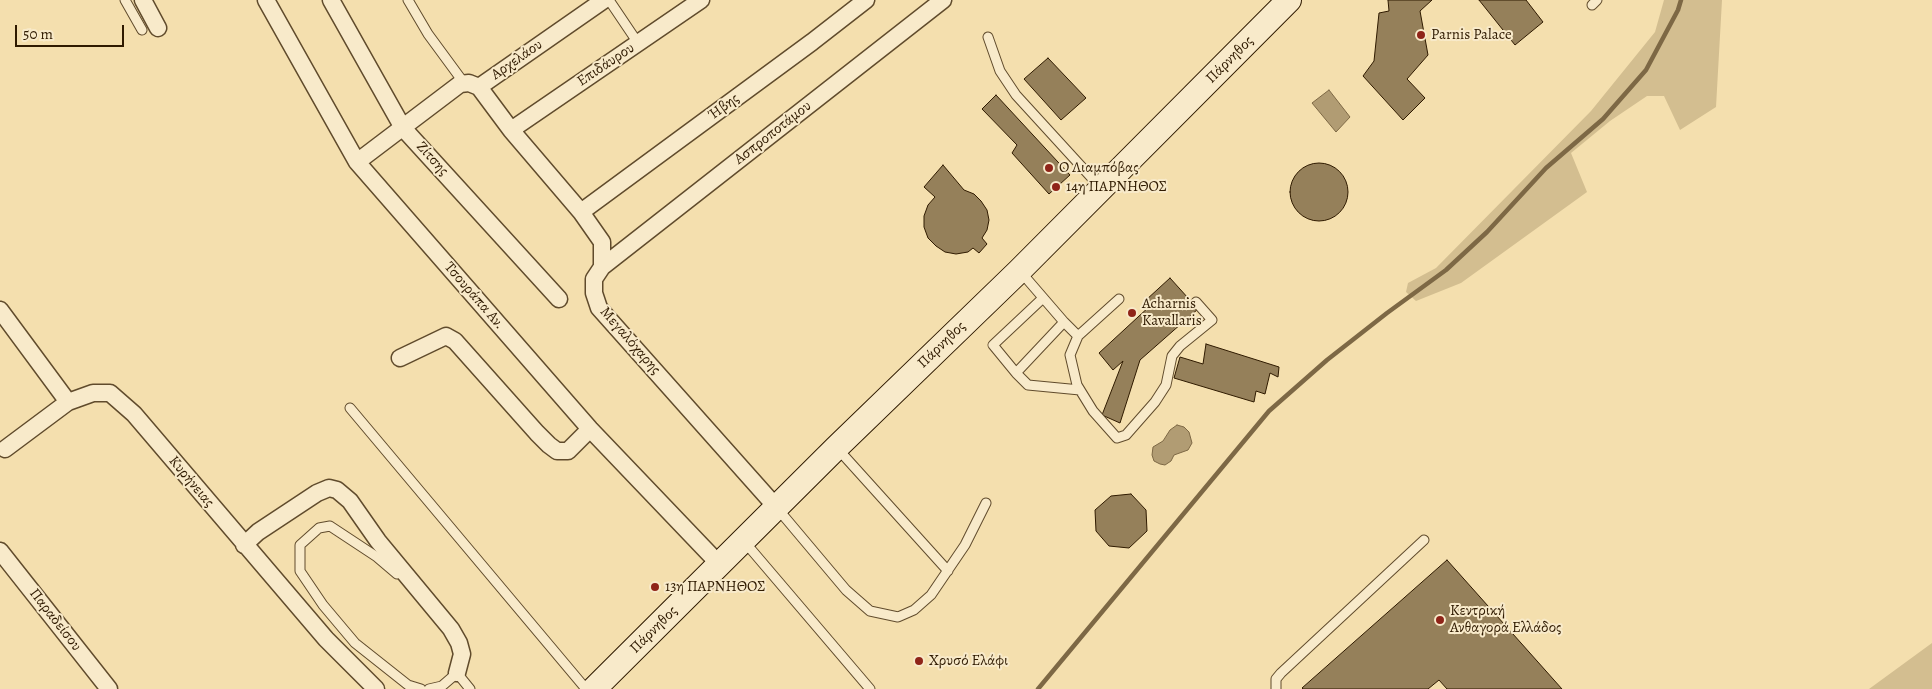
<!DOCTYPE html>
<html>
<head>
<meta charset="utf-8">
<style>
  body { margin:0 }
  #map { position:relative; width:1932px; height:689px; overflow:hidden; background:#f4dfae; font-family:Alegreya,serif }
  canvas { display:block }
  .scale { position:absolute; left:15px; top:25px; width:109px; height:22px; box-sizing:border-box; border:2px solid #2f1a00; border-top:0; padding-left:6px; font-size:15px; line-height:18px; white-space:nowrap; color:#2f1a00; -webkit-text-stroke:4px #f8eaca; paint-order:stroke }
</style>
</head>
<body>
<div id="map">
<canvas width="1932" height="689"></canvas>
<div class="scale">50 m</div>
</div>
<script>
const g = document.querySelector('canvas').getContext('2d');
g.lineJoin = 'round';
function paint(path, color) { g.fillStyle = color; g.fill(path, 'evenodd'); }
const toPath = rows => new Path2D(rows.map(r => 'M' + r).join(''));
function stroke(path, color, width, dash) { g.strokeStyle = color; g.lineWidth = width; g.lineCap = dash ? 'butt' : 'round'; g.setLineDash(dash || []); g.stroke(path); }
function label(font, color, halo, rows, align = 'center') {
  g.font = font + ' Alegreya,serif'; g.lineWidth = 4; g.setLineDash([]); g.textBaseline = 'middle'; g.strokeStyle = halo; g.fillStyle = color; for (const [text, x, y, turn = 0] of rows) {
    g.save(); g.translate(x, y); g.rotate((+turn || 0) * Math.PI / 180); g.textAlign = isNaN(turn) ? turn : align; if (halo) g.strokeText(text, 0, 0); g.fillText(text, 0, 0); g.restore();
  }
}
const green = toPath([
  [1664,0,1722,0,1716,107,1680,130,1664,96,1647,96,1610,121,1571,153,1587,192,1461,283,1416,301,1406,292,1408,283,1436,268,1591,111,1655,32],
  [1932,643,1932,689,1869,689]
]);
const water = toPath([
  [1329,90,1350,117,1336,132,1312,103,1329,90],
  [1177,425,1184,427,1189,432,1192,443,1188,450,1174,455,1171,461,1165,465,1160,464,1154,461,1152,455,1153,447,1163,441,1170,430,1177,425]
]);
const stream = toPath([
  [1038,689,1269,411,1327,360,1387,313,1446,270,1487,232,1546,168,1603,119,1646,70,1678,10,1681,0]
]);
const building = toPath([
  [1388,0,1432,0,1420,11,1428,55,1407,79,1425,98,1403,120,1363,76,1374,61,1379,13,1389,11,1388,0],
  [1479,0,1526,0,1543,22,1515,45,1479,0],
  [1048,58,1086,98,1061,120,1024,79,1048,58],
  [996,95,1070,175,1049,194,1012,153,1017,145,982,109,996,95],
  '1290 192a29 29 0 1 1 58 0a29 29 0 1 1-58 0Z',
  [943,165,964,190,974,194,981,201,987,210,989,220,987,230,982,238,987,244,979,253,973,248,968,252,956,254,945,252,936,246,928,238,924,227,924,216,928,205,935,197,924,187,943,165],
  [1170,278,1198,309,1140,360,1120,423,1102,415,1123,361,1113,370,1099,353,1151,305,1146,300,1170,278],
  [1206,344,1279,367,1278,377,1270,373,1265,394,1256,391,1254,402,1174,378,1180,357,1203,364,1206,344],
  [1131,494,1146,510,1147,531,1129,548,1109,546,1096,531,1095,510,1111,496,1131,494],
  [1447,560,1562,689,1447,689,1439,680,1428,689,1303,689,1302,688,1447,560]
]);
const service = toPath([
  [125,0,142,30],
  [408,0,428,34,464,83],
  [609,0,638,43],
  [1592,5,1597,0],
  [988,37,1000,71,1016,95,1101,188],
  [1020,271,1064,322,1016,373,1028,385,1080,390],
  [1119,299,1078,336,1070,355,1077,385,1093,411,1117,438,1126,435,1155,402,1166,385,1172,356,1180,346,1212,320,1196,302],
  [1064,322,1078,336],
  [1016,373,993,345,1043,298],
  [350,408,586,689],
  [837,448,948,571],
  [777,508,846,590,870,611,898,617,914,610,931,595,965,545,986,503],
  [743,540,870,689],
  [397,574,377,557,330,526,319,528,300,545,300,571,323,605,355,643,408,685,421,689],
  [429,689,442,686,457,673,470,689],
  [1276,689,1276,679,1281,673,1424,540]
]);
const minor = toPath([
  [143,0,158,28],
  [266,0,357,162,590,429,720,565],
  [331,0,403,128,559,299],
  [479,87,511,130,581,212,602,242,602,267,594,279,594,293,599,308,777,508],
  [479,87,604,0],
  [511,130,701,0],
  [357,162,460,84,469,83,479,87],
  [581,212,812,42,866,0],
  [602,267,943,0],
  [0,310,68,402,93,393,110,393,134,414,326,639,376,689],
  [400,358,446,336,455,341,537,433,549,445,557,451,568,451,590,429],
  [5,449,68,402],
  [244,545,258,532,317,493,329,488,337,490,350,501,378,541,451,629,459,643,462,654,457,673],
  [0,551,109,689]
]);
const secondary = toPath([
  [594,689,836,448,1019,271,1289,0]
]);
const markers = [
  [1421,35,5,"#8f2418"],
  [1049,168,5,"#8f2418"],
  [1056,187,5,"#8f2418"],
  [1132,313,5,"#8f2418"],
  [655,587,5,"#8f2418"],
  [1440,620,5,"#8f2418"],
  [919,661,5,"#8f2418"]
];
const poiNames = [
  ["Parnis Palace",1431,35],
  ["Ο Λιαμπόβας",1059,168],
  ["14η ΠΑΡΝΗΘΟΣ",1066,187],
  ["Acharnis",1142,304],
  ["Kavallaris",1142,321],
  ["13η ΠΑΡΝΗΘΟΣ",665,587],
  ["Κεντρική",1450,611],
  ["Ανθαγορά Ελλάδος",1450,628],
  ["Χρυσό Ελάφι",929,661]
];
const streetNames = [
  ["Αρχελάου",517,60,-35],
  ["Πάρνηθος",1230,60,-45],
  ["Επιδάυρου",606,65,-34],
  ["Ήβης",724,107,-36],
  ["Ασπροποτάμου",773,133,-38],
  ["Ζίτσης",432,159,48],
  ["Τσουράπα Αν.",474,296,49],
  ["Μεγαλόχαρης",630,341,49],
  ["Πάρνηθος",942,345,-44],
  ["Κυρήνειας",191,482,50],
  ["Παραδείσου",55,620,52],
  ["Πάρνηθος",654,630,-45]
];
paint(green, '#d3be90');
paint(water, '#b19c73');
stroke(water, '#7d6845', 1);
stroke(stream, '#7d6845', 4.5);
paint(building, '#95805a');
stroke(building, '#2f1a00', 1);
stroke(service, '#604b2c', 11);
stroke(minor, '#604b2c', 19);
stroke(secondary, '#2f1a00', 26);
stroke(service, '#f8eaca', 9);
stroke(minor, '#f8eaca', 16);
stroke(secondary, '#f8eaca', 24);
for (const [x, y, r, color] of markers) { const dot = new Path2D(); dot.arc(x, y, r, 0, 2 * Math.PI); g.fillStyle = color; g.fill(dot); stroke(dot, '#f8eaca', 2); }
label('15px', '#2f1a00', '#f8eaca', poiNames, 'left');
label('15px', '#2f1a00', '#f8eaca', streetNames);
</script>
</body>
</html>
